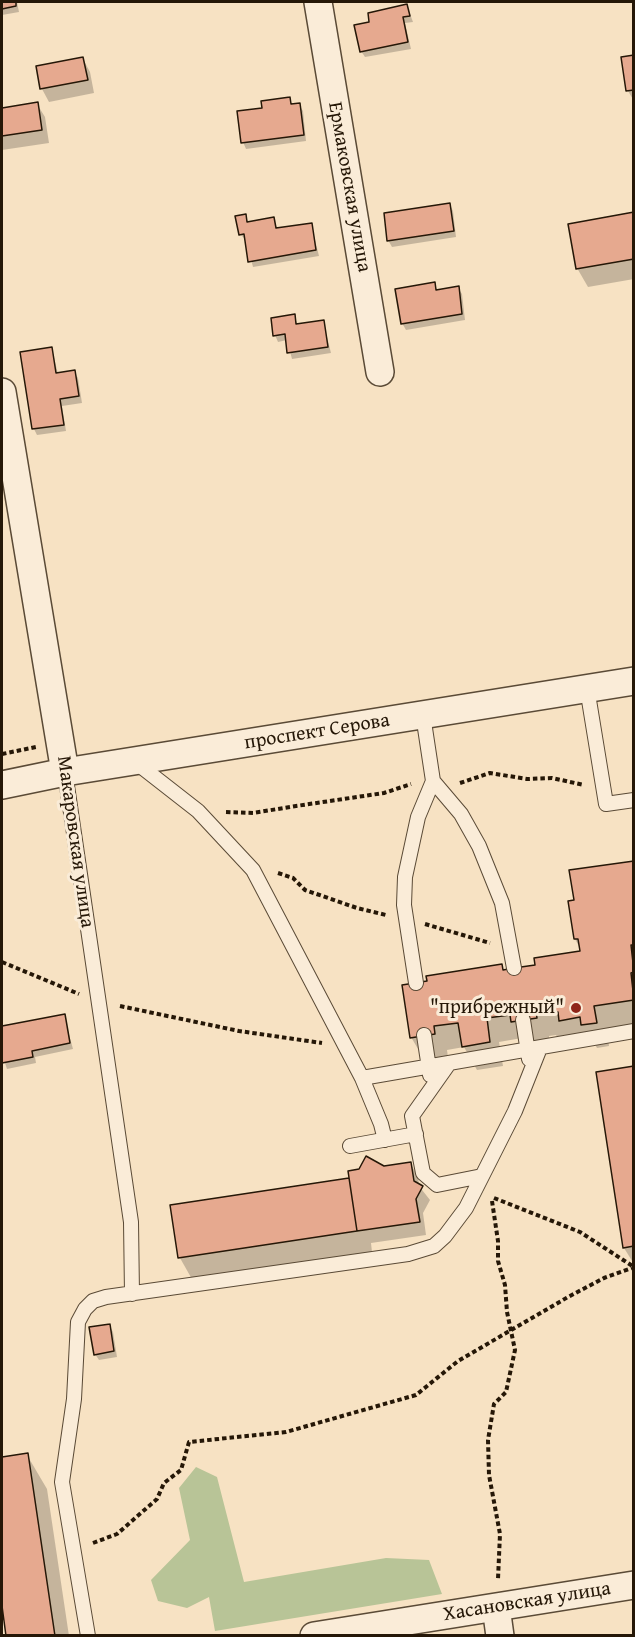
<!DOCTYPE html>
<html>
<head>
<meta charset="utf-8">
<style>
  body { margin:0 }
  #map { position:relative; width:635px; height:1637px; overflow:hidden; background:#f7e2c3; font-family:"Gentium Book Plus",serif }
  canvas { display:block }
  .frame { position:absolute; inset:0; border:3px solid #251707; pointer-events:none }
</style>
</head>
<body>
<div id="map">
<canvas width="635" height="1637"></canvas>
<div class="frame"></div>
</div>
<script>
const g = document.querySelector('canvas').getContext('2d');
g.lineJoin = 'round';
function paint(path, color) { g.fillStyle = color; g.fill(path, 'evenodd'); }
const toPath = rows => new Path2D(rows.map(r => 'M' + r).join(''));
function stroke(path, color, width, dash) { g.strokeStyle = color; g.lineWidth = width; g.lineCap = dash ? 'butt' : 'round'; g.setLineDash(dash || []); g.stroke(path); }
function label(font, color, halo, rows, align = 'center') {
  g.font = font + ' "Gentium Book Plus",serif'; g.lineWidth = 6; g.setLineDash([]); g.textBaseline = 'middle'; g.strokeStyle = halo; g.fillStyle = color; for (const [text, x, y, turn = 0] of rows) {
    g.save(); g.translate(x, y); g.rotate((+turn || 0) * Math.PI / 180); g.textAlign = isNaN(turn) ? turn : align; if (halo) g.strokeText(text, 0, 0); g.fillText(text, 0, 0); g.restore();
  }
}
const green = toPath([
  [196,1467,217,1477,244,1582,386,1558,429,1560,442,1594,215,1631,209,1597,187,1608,158,1601,151,1580,190,1540,179,1488]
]);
const shadow = toPath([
  [2,2,17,2,19,12,2,15],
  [407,6,413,22,405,23,411,49,365,57,361,51,371,23],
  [634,56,634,101,628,91,623,58],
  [83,59,90,72,94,93,49,102,42,89,37,68],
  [289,99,293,106,299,105,303,111,306,141,246,149,243,142,264,109],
  [37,104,45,117,49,143,2,150,2,109],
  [450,205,453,211,456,237,392,247,388,240],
  [634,214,634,279,588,287,577,268],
  [245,216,249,223,273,219,278,230,311,224,319,256,253,267,246,240,240,234],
  [434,284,438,291,458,288,462,294,465,320,406,330,402,323],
  [294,316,298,325,323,321,331,353,292,359,287,340,278,342,275,335],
  [52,349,58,374,74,372,78,378,82,403,62,406,66,431,37,435,34,429],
  [634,862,634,1026,607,1030,609,1046,597,1048,593,1041,558,1038,556,1035,549,1036,549,1041,526,1045,522,1038,499,1042,503,1066,477,1070,464,1047,447,1050,448,1057,425,1061,411,1037,501,965,504,971,536,966,582,952,575,939,576,902],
  [64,1016,73,1049,35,1057,36,1063,7,1069,2,1054,2,1028],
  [634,1067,634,1264,624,1248],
  [410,1163,418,1176,419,1186,430,1200,423,1213,426,1235,371,1243,373,1261,197,1288,180,1258,172,1206,351,1179,383,1167],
  [109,1325,113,1332,117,1357,99,1360,95,1354],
  [27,1455,47,1489,69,1636,7,1636,2,1596,2,1459]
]);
const building = toPath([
  [2,2,16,2,16,6,2,9,2,2],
  [407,4,410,16,403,17,408,42,360,52,354,25,369,22,368,13,407,4],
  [634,55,634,90,626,91,621,57,634,55],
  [83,57,88,80,40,89,36,66,83,57],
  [290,97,291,104,300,103,304,135,241,143,237,111,262,108,261,101,290,97],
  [38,102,42,130,2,136,2,108,38,102],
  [450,203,454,231,387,241,384,213,450,203],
  [634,212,634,259,576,269,568,224,634,212],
  [246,214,247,222,274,217,276,228,312,223,316,250,248,262,244,234,239,235,235,216,246,214],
  [435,282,436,290,459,286,462,314,401,324,395,289,435,282],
  [295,314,296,324,324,320,328,347,287,353,285,334,273,336,271,318,295,314],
  [52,347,56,373,75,370,79,396,60,399,64,425,32,429,20,352,52,347],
  [634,861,634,945,631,945,634,972,631,973,634,1000,594,1006,597,1023,581,1025,580,1017,559,1021,558,1012,542,1014,542,1011,536,1012,537,1018,511,1022,510,1015,487,1018,490,1042,462,1047,458,1023,434,1026,435,1034,410,1038,402,985,427,981,426,976,502,964,503,970,514,968,535,965,534,958,580,951,578,939,574,939,568,901,574,900,569,870,634,861],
  [65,1014,70,1043,32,1051,33,1057,2,1063,2,1026,65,1014],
  [634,1066,634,1246,623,1248,596,1072,634,1066],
  [366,1156,384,1166,411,1162,414,1181,423,1186,416,1199,420,1222,357,1231,348,1171,359,1169,366,1156],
  [349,1178,357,1231,178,1258,170,1205,349,1178],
  [110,1324,114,1351,94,1355,89,1327,110,1324],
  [28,1453,55,1636,6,1636,2,1606,2,1457,28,1453]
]);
const path = toPath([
  [2,754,36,747],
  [460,783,490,773,527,779,552,778,584,785],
  [226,812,253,813,296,806,384,793,411,784],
  [278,873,293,878,305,890,357,908,386,915],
  [425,924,490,943],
  [2,962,79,994],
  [120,1006,239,1031,322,1043],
  [494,1198,580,1232,634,1267],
  [492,1201,498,1241,498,1261,505,1285,507,1312,515,1350,506,1392,494,1404,488,1440,489,1475,500,1534,498,1579],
  [93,1543,117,1534,157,1499,164,1483,181,1470,189,1442,286,1432,416,1395,458,1361,568,1297,604,1278,632,1268]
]);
const lane = toPath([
  [587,688,606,804,634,800],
  [423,715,433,781,461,814,479,846,502,903,514,968],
  [134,761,198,811,253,870,362,1078,381,1124,385,1140],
  [65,772,131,1222,132,1294],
  [416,983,404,905,405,877,418,817,433,781],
  [523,1020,529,1059],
  [424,1035,430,1075],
  [448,1065,412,1116,423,1173,437,1185,482,1176],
  [362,1078,634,1031],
  [350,1146,416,1134],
  [88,1636,62,1482,74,1399,78,1322,85,1309,93,1301,106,1297,408,1254,434,1246,445,1236,466,1208,515,1111,540,1048]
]);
const street = toPath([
  [318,2,380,372],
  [2,392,65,772],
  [2,785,65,772,634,681],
  [496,1607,500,1636],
  [314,1636,634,1585]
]);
const markers = [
  [576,1008,6,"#8f2418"]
];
const streetNames = [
  ["Ермаковская улица",349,187,80],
  ["проспект Серова",317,732,-9],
  ["Макаровская улица",75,842,82],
  ["Хасановская улица",527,1602,-9]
];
const poiNames = [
  ["\"прибрежный\"",564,1008]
];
paint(green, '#b8c497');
paint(shadow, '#0003');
paint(building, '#e6a98f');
stroke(building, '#251707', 1.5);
stroke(lane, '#5a4a36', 16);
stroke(street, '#5a4a36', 30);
stroke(path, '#251707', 4, [4.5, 3]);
stroke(lane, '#faecd8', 14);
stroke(street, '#faecd8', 27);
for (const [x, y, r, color] of markers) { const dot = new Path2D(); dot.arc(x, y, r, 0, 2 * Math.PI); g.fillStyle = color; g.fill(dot); stroke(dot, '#faecd8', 2); }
label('20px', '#251707', '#faecd8', streetNames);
label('20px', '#251707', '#faecd8', poiNames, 'right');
</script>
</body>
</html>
